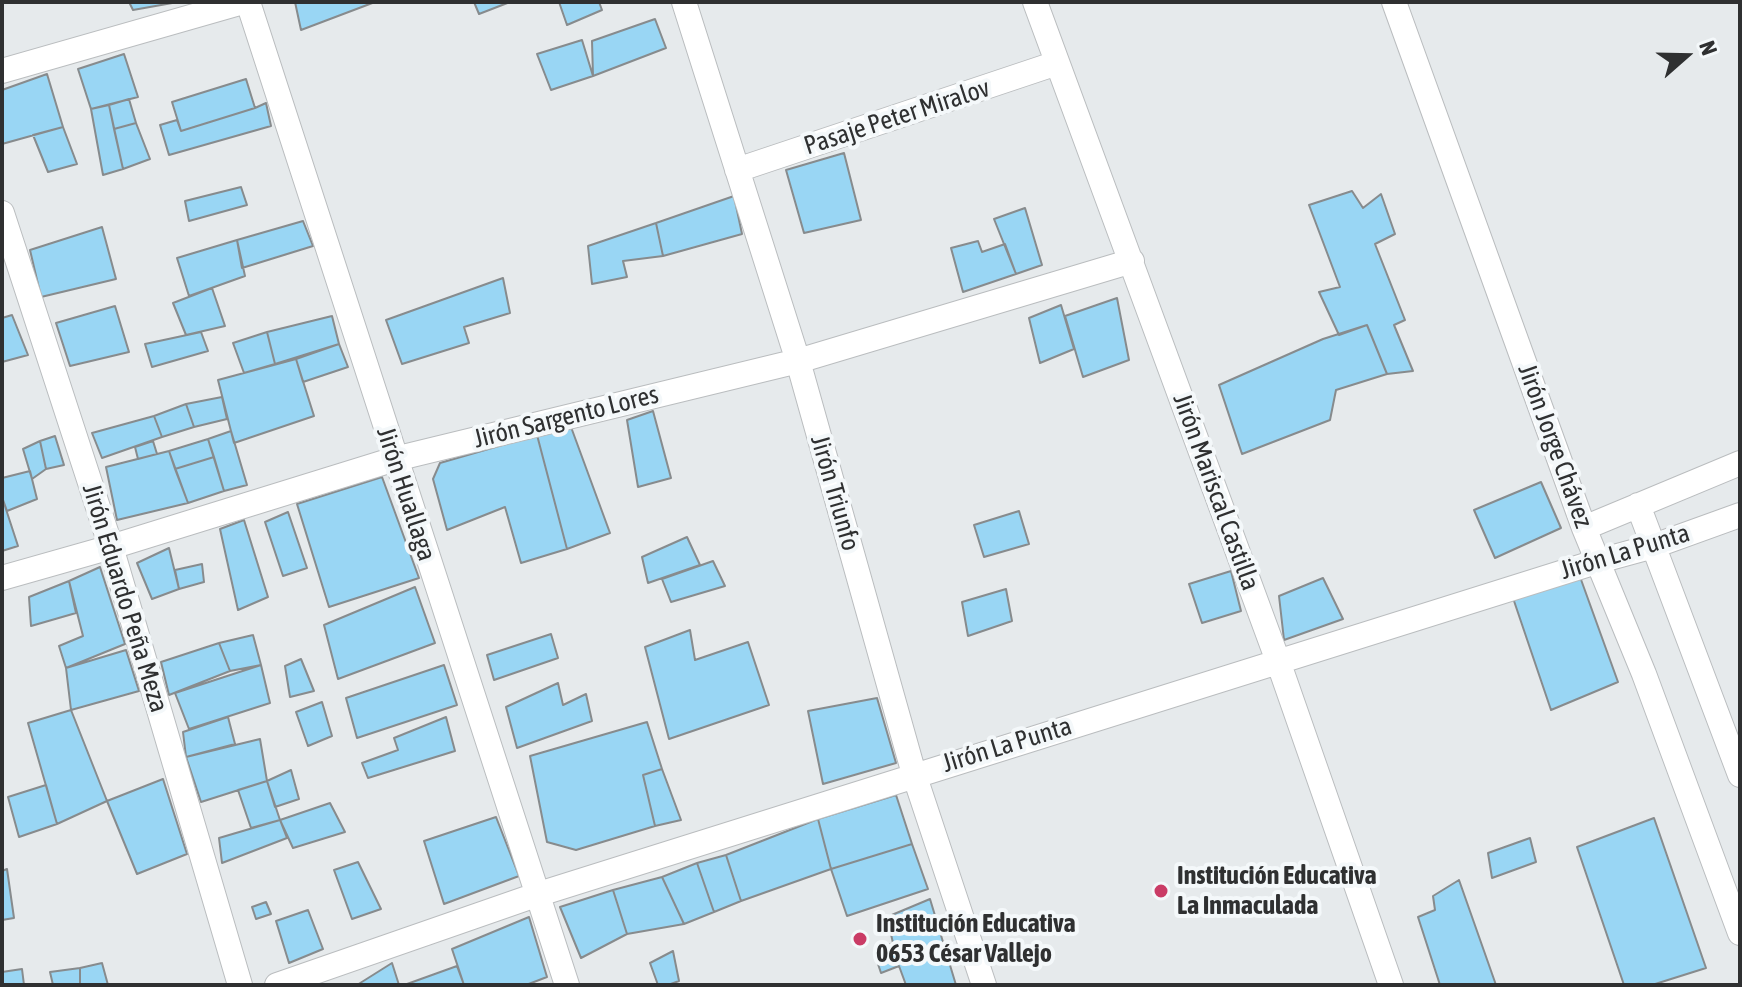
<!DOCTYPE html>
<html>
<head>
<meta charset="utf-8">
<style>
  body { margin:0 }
  #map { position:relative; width:1742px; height:987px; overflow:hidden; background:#e6eaec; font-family:"Asap Condensed",sans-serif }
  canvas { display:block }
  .frame { position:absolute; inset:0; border:4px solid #2f3031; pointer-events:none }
  .north { position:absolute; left:1646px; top:16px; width:80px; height:80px; -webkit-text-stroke:6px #f4f8fa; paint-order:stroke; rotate:70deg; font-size:22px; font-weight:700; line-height:32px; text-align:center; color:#2f3031 }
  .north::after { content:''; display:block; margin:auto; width:28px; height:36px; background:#2f3031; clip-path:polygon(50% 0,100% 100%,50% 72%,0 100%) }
</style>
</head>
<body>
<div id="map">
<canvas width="1742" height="987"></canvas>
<div class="frame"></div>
<div class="north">N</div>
</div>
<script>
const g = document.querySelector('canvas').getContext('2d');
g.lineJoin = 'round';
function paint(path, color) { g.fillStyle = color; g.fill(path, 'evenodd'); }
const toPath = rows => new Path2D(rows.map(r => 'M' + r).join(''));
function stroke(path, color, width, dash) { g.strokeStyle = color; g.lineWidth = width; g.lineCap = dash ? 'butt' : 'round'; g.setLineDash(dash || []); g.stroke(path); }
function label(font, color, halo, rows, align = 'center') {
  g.font = font + ' "Asap Condensed",sans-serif'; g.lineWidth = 8; g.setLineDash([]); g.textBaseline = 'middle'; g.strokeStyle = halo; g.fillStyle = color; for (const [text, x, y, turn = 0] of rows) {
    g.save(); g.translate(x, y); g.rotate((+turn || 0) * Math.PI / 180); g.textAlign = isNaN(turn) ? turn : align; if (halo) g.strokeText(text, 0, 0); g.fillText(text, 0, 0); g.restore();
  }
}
const building = toPath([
  [129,2,178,2,133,10,129,2],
  [295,2,375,2,301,30,295,2],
  [474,2,510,2,479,14,474,2],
  [559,2,599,2,602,10,567,25,559,2],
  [655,19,666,48,593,76,592,41,655,19],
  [582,40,593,76,551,90,537,54,582,40],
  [124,54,138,97,91,109,78,69,124,54],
  [47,74,63,127,2,144,2,90,47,74],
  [246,79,255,108,181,131,172,102,246,79],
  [129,99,136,123,114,129,109,105,129,99],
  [266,103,271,126,169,155,160,125,177,120,181,131,255,108,266,103],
  [109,105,123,169,103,175,91,109,109,105],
  [136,123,150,159,123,169,114,129,136,123],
  [63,127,77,164,48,172,33,135,63,127],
  [844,153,861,220,804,233,786,170,844,153],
  [241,187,247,205,189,221,185,201,241,187],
  [1352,191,1363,208,1381,194,1395,234,1375,244,1405,320,1394,325,1413,371,1387,374,1367,325,1339,335,1319,292,1340,287,1309,205,1352,191],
  [734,196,742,234,663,256,656,223,734,196],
  [1025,208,1042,265,1016,274,994,219,1025,208],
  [303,221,313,246,242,268,237,240,303,221],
  [656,223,663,256,623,261,627,277,592,284,588,246,656,223],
  [102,227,116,279,41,297,30,250,102,227],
  [237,240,245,276,189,296,177,258,237,240],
  [978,241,982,252,1005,244,1016,274,963,292,951,248,978,241],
  [503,278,510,313,464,327,469,343,402,364,386,320,503,278],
  [212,288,225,326,186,335,173,303,212,288],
  [1117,298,1129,360,1083,377,1065,316,1117,298],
  [1061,305,1074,349,1040,363,1029,318,1061,305],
  [115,306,129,352,70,366,56,323,115,306],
  [12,315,28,355,2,362,2,318,12,315],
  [332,316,339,344,275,364,267,332,332,316],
  [1367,325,1387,374,1336,390,1330,420,1242,454,1219,385,1323,339,1367,325],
  [201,332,208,351,152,367,145,344,201,332],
  [267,332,275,364,244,373,233,343,267,332],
  [339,344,348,367,303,382,296,359,339,344],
  [296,359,314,416,234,443,218,380,296,359],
  [222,397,227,419,194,427,186,404,222,397],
  [186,404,194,427,162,437,154,416,186,404],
  [653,411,671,478,638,487,627,420,653,411],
  [154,416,162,437,102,458,92,433,154,416],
  [571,427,610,533,567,549,537,435,571,427],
  [231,431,247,485,224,491,208,439,231,431],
  [537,435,567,549,521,563,505,507,447,530,433,479,440,463,537,435],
  [55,436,64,465,46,469,40,441,55,436],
  [208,439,214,457,175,469,169,451,208,439],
  [40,441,46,469,32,479,23,449,40,441],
  [153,441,157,454,138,459,135,447,153,441],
  [169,451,188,503,117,520,106,467,169,451],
  [214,457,224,491,188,503,175,469,214,457],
  [30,471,37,499,7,511,2,497,2,478,30,471],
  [382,477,419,578,329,607,297,504,382,477],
  [1541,482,1561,528,1495,558,1474,510,1541,482],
  [2,497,18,546,2,551,2,497],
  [1019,511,1029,544,984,557,974,525,1019,511],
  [288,512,307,568,283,576,265,522,288,512],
  [244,520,268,597,238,610,220,529,244,520],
  [687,537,700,565,648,583,642,557,687,537],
  [169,548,179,589,152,599,137,563,169,548],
  [713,561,725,586,671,602,662,579,713,561],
  [202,564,204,582,179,589,175,570,202,564],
  [100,567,125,644,66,668,59,646,83,636,69,581,100,567],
  [1231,571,1241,611,1202,623,1189,584,1231,571],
  [1579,574,1618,682,1551,710,1513,598,1579,574],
  [1323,578,1343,619,1284,640,1279,596,1323,578],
  [69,581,76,613,31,626,29,597,69,581],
  [415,587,435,643,338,679,324,625,415,587],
  [1006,589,1012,621,968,636,962,602,1006,589],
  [690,630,695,660,748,642,769,705,669,739,645,647,690,630],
  [551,634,558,658,494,680,487,655,551,634],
  [253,635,261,665,230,671,219,643,253,635],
  [219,643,230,671,169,695,161,662,219,643],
  [126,650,139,691,71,710,66,668,126,650],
  [301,659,314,691,290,697,285,666,301,659],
  [261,665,270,703,189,729,175,693,261,665],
  [444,665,457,705,357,738,346,698,444,665],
  [558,683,563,705,586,694,592,721,517,748,506,707,558,683],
  [877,698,896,763,823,784,808,711,877,698],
  [322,702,332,736,308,746,296,712,322,702],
  [71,710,107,801,57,824,28,723,71,710],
  [228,717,235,744,186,757,183,732,228,717],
  [446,717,455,751,368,778,362,763,398,750,394,738,446,717],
  [647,722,662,769,643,775,655,826,576,850,547,842,530,756,647,722],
  [260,739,267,781,201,802,186,757,260,739],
  [662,769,681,820,655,826,643,775,662,769],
  [291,770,299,799,275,807,267,781,291,770],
  [163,779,187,854,137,874,107,801,163,779],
  [267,781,280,820,251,828,238,790,267,781],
  [46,785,57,824,19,837,8,797,46,785],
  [896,795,912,844,831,869,818,819,896,795],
  [330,803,345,832,293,848,280,820,330,803],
  [496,817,519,876,444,904,424,841,496,817],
  [1654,818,1706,968,1652,985,1624,985,1577,847,1654,818],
  [818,819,831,869,741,901,726,855,818,819],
  [280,820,287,838,222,863,219,838,280,820],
  [1530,838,1536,862,1492,878,1488,853,1530,838],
  [912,844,928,889,847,916,831,869,912,844],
  [726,855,741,901,714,912,697,863,726,855],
  [358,862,381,909,352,919,334,870,358,862],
  [697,863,714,912,684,924,662,877,697,863],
  [7,869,14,918,2,920,2,871,7,869],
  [662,877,684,924,627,934,613,890,662,877],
  [1459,880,1496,985,1440,985,1418,917,1435,910,1433,896,1459,880],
  [613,890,627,934,581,958,560,907,613,890],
  [930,899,956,985,906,985,899,966,881,973,874,952,893,943,887,917,930,899],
  [266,902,271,914,256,919,252,907,266,902],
  [308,910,323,949,289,963,276,921,308,910],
  [529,917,547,977,526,985,464,985,452,949,529,917],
  [673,951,679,981,668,985,658,985,650,963,673,951],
  [102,963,108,985,80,985,80,968,102,963],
  [392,963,399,985,357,985,392,963],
  [457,966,464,985,407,985,407,984,457,966],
  [80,968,80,985,53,985,50,972,80,968],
  [22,969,24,985,2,985,2,972,22,969]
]);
const minor = toPath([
  [248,2,567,985],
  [684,2,798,361,914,774,984,985],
  [1035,2,1278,661,1391,985],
  [1394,2,1584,528,1644,674,1740,933],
  [2,71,243,2],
  [737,170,1057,63],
  [2,213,111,547,240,985],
  [1638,505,1740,775],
  [1584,528,1740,463],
  [2,578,111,547,395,459,798,361,1132,261],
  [277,985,536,895,1599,561,1654,546,1740,515]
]);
const markers = [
  [1161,891,8,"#ca3c66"],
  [860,939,8,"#ca3c66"]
];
const streetNames = [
  ["Pasaje Peter Miralov",897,117,-18],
  ["Jirón Sargento Lores",566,417,-14],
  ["Jirón Jorge Chávez",1555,446,70],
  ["Jirón Mariscal Castilla",1216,492,70],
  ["Jirón Triunfo",835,493,74],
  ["Jirón Huallaga",406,494,72],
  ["Jirón La Punta",1625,552,-17],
  ["Jirón Eduardo Peña Meza",125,598,73],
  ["Jirón La Punta",1007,745,-17]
];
const poiNames = [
  ["Institución Educativa",1177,876],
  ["La Inmaculada",1177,906],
  ["Institución Educativa",876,924],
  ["0653 César Vallejo",876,954]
];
paint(building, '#99d6f4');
stroke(building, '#878b8d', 2);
stroke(minor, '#babdbf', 26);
stroke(minor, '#fff', 24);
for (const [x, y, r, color] of markers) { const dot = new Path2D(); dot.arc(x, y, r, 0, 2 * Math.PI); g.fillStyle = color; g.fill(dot); stroke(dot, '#f4f8fa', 3); }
label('26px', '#2f3031', '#f4f8fa', streetNames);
label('bold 26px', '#2f3031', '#f4f8fa', poiNames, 'left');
</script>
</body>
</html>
